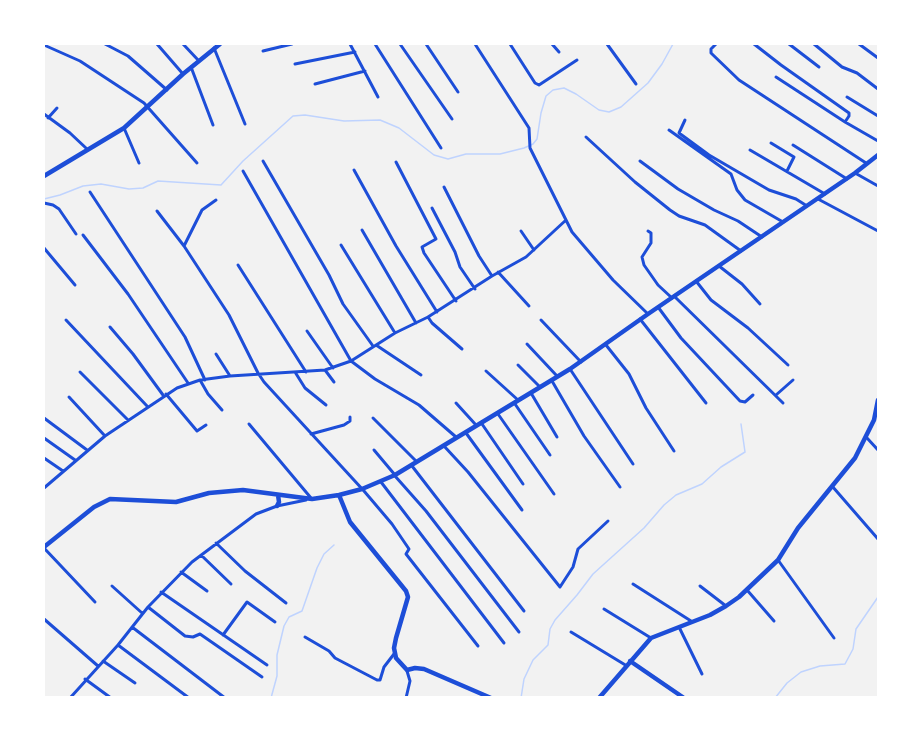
<!DOCTYPE html>
<html>
<head>
<meta charset="utf-8">
<style>
  body { margin:0 }
  #map { position:relative; width:922px; height:741px; overflow:hidden; background:#f2f2f2; font-family:Poppins,sans-serif }
  canvas { display:block }
  .frame { position:absolute; inset:0; border:45px solid #fff; pointer-events:none }
</style>
</head>
<body>
<div id="map">
<canvas width="922" height="741"></canvas>
<div class="frame"></div>
</div>
<script>
const g = document.querySelector('canvas').getContext('2d');
g.lineJoin = 'round';
const toPath = rows => new Path2D(rows.map(r => 'M' + r).join(''));
function stroke(path, color, width, dash) { g.strokeStyle = color; g.lineWidth = width; g.lineCap = dash ? 'butt' : 'round'; g.setLineDash(dash || []); g.stroke(path); }
const stream = toPath([
  [44,199,60,195,83,186,101,184,129,189,143,188,158,181,221,185,243,161,293,116,305,115,344,121,380,120,399,128,434,155,448,159,466,154,500,154,524,148,533,144,537,139,541,113,546,96,553,90,564,88,576,94,599,110,609,112,621,107,648,83,662,64,673,44],
  [271,698,277,676,277,655,284,626,289,617,302,611,317,568,324,554,334,545],
  [521,698,524,679,533,660,548,645,550,629,555,620,577,595,593,574,644,528,664,505,676,495,702,484,721,467,745,452,741,424],
  [775,698,787,683,801,672,820,666,845,664,853,649,856,629,878,597]
]);
const minor = toPath([
  [105,44,128,56,167,90],
  [157,44,183,74],
  [183,44,199,61],
  [350,44,378,97],
  [375,44,441,148],
  [400,44,452,119],
  [426,44,458,92],
  [475,44,529,128,530,148,572,232,613,280,648,314],
  [510,44,535,83,539,85,577,60],
  [552,44,559,52],
  [607,44,636,84],
  [716,44,711,49,711,53,739,80,866,163],
  [754,44,781,65,849,113,849,116,845,122],
  [789,44,819,67],
  [814,44,842,67,857,73,878,89],
  [859,44,878,58],
  [44,45,80,61,144,103,197,163],
  [214,48,245,124],
  [263,51,292,44],
  [295,64,355,52],
  [191,67,213,125],
  [776,77,845,122,878,141],
  [315,84,365,71],
  [847,97,878,116],
  [44,114,70,133,87,149],
  [48,118,57,108],
  [685,120,679,133,709,155,769,190,796,199,807,206],
  [124,128,139,163],
  [669,130,731,174,737,190,745,200,783,222],
  [586,137,635,182,670,210,679,216,705,225,741,251],
  [771,143,794,157,787,171],
  [793,145,847,179],
  [750,150,825,194],
  [263,161,329,275,343,304,373,346],
  [640,161,678,189,714,210,738,221,762,237],
  [396,162,436,239,422,247,424,253,456,301],
  [354,170,396,246,437,312],
  [243,171,351,361,375,379,419,405,456,437],
  [855,173,878,186],
  [444,187,479,256,492,276],
  [90,192,185,337,205,380],
  [818,199,878,231],
  [44,203,53,205,59,209,76,234],
  [432,208,455,252,460,267,475,289],
  [157,211,184,246,229,315,258,373,264,382,364,491,392,524,409,549,406,554,478,646],
  [362,230,416,323],
  [521,231,534,250],
  [648,231,651,233,651,243,642,257,644,265,658,285,672,298],
  [83,235,128,294,188,383],
  [341,245,395,333],
  [184,246,202,210,216,200],
  [44,248,75,285],
  [238,265,306,372],
  [719,266,742,284,760,304],
  [498,272,529,306],
  [696,281,711,300,748,328,788,365],
  [674,296,783,403],
  [658,307,681,338,740,401,745,402,753,395],
  [428,317,432,323,462,349],
  [640,319,706,403],
  [66,320,147,406],
  [541,320,581,362],
  [110,327,133,354,163,395],
  [307,331,333,368],
  [527,344,557,376],
  [376,345,421,375],
  [606,345,629,374,646,408,674,451],
  [216,354,230,376],
  [518,365,540,387],
  [570,369,633,464],
  [325,370,334,382],
  [486,371,518,400],
  [80,372,128,420],
  [295,372,305,388,326,405],
  [200,380,208,394,222,410],
  [552,381,584,436,620,487],
  [531,393,557,437],
  [166,394,197,431,206,425],
  [776,395,793,380],
  [69,397,105,436],
  [456,403,476,425],
  [515,404,550,455],
  [498,414,554,494],
  [44,418,87,450],
  [373,418,416,461],
  [249,424,311,498],
  [482,424,523,484],
  [466,433,522,510],
  [311,434,344,425,350,421,350,417],
  [44,438,75,460],
  [867,438,878,450],
  [444,446,468,472,560,587,573,567,578,549,608,521],
  [374,450,395,475],
  [44,458,63,471],
  [412,466,524,611],
  [395,476,426,511,519,632],
  [381,482,504,643],
  [832,486,878,539],
  [44,488,105,436,177,388,200,380,230,376,325,370,351,361,395,333,428,317,492,276,526,257,566,220],
  [216,543,245,571,286,603],
  [44,548,95,602],
  [201,555,231,584],
  [778,560,834,638],
  [181,572,207,591],
  [633,584,691,621],
  [112,586,142,613],
  [700,586,726,606],
  [747,590,774,621],
  [161,592,267,665],
  [148,607,185,636,193,637,200,634,262,677],
  [604,609,651,638],
  [44,619,98,666],
  [132,627,225,698],
  [679,627,702,674],
  [571,632,627,666],
  [223,635,247,602,275,622],
  [305,637,329,651,335,658,377,680,380,680,384,667,394,654],
  [118,645,189,698],
  [103,661,135,683],
  [85,679,111,698],
  [70,698,118,645,148,607,192,562,256,514,277,506,306,500],
  [406,698,410,681,407,671]
]);
const tertiary = toPath([
  [44,176,124,128,183,74,220,44],
  [339,495,350,522,406,591,408,597,396,638,394,648,396,658,407,670,415,668,424,669,491,698],
  [277,506,279,502,278,495],
  [44,547,94,507,110,499,176,502,209,493,243,490,312,499,339,495,362,489,395,475,570,369,648,314,855,173,878,155],
  [630,661,684,698],
  [599,698,651,638,710,615,726,606,739,597,778,560,798,528,855,458,874,420,878,400]
]);
stroke(stream, '#bfd3fe', 1.5);
stroke(minor, '#1d4ed8', 3);
stroke(tertiary, '#1d4ed8', 4.5);
</script>
</body>
</html>
